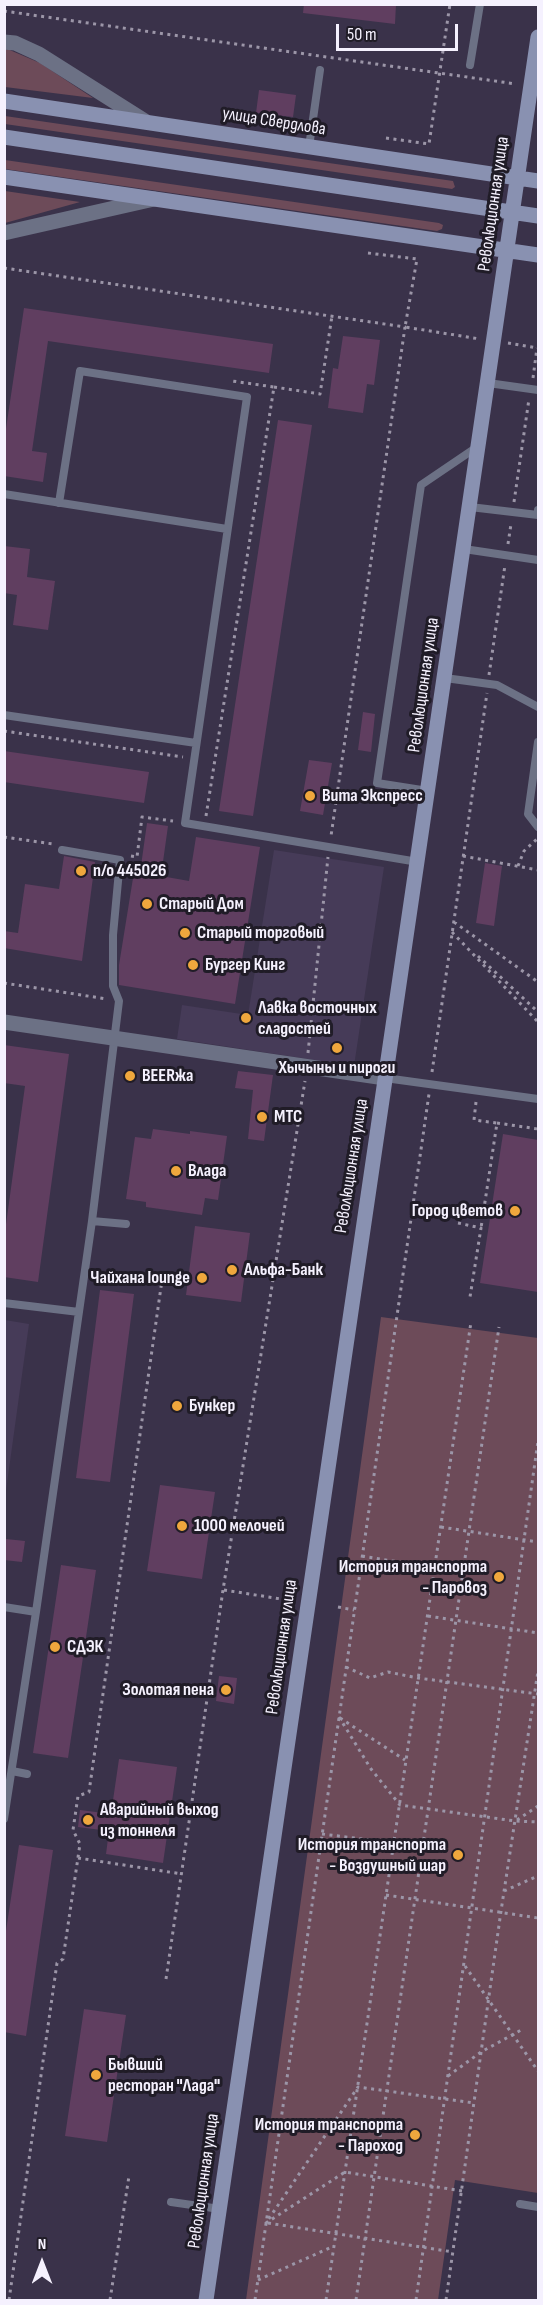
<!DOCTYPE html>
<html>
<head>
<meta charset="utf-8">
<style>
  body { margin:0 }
  #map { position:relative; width:543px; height:2305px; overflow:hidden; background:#3a324a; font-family:"Sofia Sans Condensed",sans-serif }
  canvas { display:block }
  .frame { position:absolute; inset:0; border:6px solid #f5f1fe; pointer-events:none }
  .north { position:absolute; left:12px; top:2233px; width:60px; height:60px; -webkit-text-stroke:4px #201c27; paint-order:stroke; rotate:0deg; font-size:16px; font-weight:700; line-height:24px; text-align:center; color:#f5f1fe }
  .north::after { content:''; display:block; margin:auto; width:21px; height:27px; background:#f5f1fe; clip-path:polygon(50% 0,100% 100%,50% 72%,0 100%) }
  .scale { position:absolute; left:336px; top:24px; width:122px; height:27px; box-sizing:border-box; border:3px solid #f5f1fe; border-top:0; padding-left:8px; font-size:18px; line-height:21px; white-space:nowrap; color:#f5f1fe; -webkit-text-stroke:4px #201c27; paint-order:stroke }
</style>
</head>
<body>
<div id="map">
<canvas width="543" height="2305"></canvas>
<div class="frame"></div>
<div class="north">N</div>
<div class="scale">50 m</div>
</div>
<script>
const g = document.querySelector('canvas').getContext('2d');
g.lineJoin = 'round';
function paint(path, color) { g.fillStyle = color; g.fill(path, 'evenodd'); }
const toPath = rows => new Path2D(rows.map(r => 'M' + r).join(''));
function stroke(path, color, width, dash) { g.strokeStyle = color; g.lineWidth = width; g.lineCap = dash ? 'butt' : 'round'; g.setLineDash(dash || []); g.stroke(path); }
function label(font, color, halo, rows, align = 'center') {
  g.font = font + ' "Sofia Sans Condensed",sans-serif'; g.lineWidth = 6; g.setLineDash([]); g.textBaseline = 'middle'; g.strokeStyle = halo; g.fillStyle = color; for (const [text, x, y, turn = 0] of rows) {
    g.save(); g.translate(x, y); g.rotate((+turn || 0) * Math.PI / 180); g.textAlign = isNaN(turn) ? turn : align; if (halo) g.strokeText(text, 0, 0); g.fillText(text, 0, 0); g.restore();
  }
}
const built = toPath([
  [274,850,384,867,354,1066,177,1039,182,1005,248,1015],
  [5,1320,29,1324,5,1498,4,1320]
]);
const green = toPath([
  [5,48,40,63,93,98,5,87],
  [5,116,453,181,455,187,452,189,5,124],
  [5,160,439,223,443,225,442,229,437,231,5,169],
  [4,191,5,191,80,202,5,223],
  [381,1317,538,1338,538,2193,455,2180,438,2300,246,2300]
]);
const building = toPath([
  [304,4,396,4,395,24,303,13],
  [259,90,296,95,293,117,256,113],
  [24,308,273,344,269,373,48,341,32,451,47,453,43,482,4,476,4,442],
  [343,336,380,340,374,385,367,384,363,413,328,408,333,368,338,369],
  [278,420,312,425,253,816,219,811],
  [4,546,30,549,27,577,55,581,48,630,13,625,17,595,4,593],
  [363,712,375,714,371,752,358,750],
  [4,751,149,772,144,803,4,782],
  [309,760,332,763,323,815,300,811],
  [147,823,168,826,161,876,189,881,196,837,260,847,235,1004,119,985,119,965,134,872,140,873],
  [64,856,95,862,82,961,4,948,4,931,18,933,25,884,59,889],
  [485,863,502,866,494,926,476,923],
  [4,1045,69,1054,38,1282,4,1277,4,1239,25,1086,4,1083],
  [238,1071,273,1075,264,1141,248,1139,253,1090,235,1088],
  [153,1129,190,1134,190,1131,227,1136,218,1200,205,1198,202,1215,146,1207,146,1202,126,1199,135,1137,151,1139],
  [503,1134,538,1140,538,1292,480,1283],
  [195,1226,250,1233,241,1302,186,1295],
  [100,1290,134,1294,110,1482,76,1478],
  [160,1485,215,1492,202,1579,147,1571],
  [6,1539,25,1541,22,1562,4,1560],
  [61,1565,96,1570,68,1758,33,1753],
  [219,1676,237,1678,234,1704,216,1701],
  [119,1759,177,1767,163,1863,106,1854,109,1831,78,1827,80,1810,111,1814],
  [19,1845,53,1850,26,2036,4,2032,4,1944],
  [84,2009,126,2015,107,2142,65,2136]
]);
const path = toPath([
  [4,11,516,84],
  [386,138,429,144,450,4],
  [368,253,417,259,405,327,480,339],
  [4,268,405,327,331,836],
  [508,343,537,348],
  [533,378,537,348],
  [274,387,320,394,332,316],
  [514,502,529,399],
  [508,544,511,524],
  [489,675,505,565],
  [4,731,183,757],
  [206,816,274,387,232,381],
  [4,837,53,844],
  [131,856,137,857,142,817,173,821],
  [463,856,538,870],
  [518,866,524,851,537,839],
  [454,922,538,982],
  [452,932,538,1022],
  [478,956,538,1012],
  [4,983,107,999],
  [308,1053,328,857],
  [432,1072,487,693],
  [476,1102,474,1120,497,1123,481,1228],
  [497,1123,538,1129],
  [458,1223,481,1228,470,1297],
  [441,1527,538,1542],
  [362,1556,435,1568],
  [224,1590,294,1601],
  [338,1607,354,1610],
  [428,1616,538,1633],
  [346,1667,370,1678,388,1672,418,1678,538,1694],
  [339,1717,371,1769,400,1805,515,1821,538,1822],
  [340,1718,405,1760],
  [517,1820,538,1806],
  [322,1834,394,1843],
  [78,1858,182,1874],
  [504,1891,538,1876],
  [386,1895,538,1918],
  [465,1966,538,2071],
  [166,1979,223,1590,305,1081],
  [448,2076,481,2052,523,2029],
  [462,2191,345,2172,266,2223,358,2087,474,2103],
  [268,2223,453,2252],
  [258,2280,334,2246],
  [9,2300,57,1963,63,1959,80,1844,73,1830,78,1796,89,1792,162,1280],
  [110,2300,129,2176],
  [255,2300,429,1094],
  [326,2300,471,1322],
  [356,2300,499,1327],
  [416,2300,538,1441],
  [446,2300,501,1911,538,1671]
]);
const lane = toPath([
  [470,65,480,4],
  [309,147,320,70],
  [488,383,538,390],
  [4,494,227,529],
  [59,503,80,371,247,397,185,823,418,862],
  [470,507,538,515,538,510],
  [464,549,538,560],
  [445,678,497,685,538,707],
  [4,715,196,743],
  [538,742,528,814,538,827],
  [428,791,377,783,421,485,477,447],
  [385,1078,538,1099],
  [92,1221,126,1224],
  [4,1303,79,1312],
  [4,1607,36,1612,4,1819],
  [36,1612,92,1221,119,1001,113,986,113,935,120,860,62,850],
  [12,1771,27,1774],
  [171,2202,220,2209],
  [520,2204,538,2207]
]);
const street = toPath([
  [4,42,15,43,39,54,145,121],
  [4,233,154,199],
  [4,1022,385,1078]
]);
const secondary = toPath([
  [4,101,538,181],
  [4,137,538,216],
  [4,177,538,255],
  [206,2300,538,37]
]);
const markers = [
  [310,796,6,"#efa73d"],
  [81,871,6,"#efa73d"],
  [147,904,6,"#efa73d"],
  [185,933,6,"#efa73d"],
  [193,965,6,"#efa73d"],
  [246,1018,6,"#efa73d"],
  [337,1048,6,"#efa73d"],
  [130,1076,6,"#efa73d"],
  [262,1117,6,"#efa73d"],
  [176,1171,6,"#efa73d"],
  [515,1211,6,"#efa73d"],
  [232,1270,6,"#efa73d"],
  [202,1278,6,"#efa73d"],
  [177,1406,6,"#efa73d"],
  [182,1526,6,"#efa73d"],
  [499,1577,6,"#efa73d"],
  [55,1647,6,"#efa73d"],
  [226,1690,6,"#efa73d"],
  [88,1820,6,"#efa73d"],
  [458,1855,6,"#efa73d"],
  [96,2075,6,"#efa73d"],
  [415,2135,6,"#efa73d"]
];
const streetNames = [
  ["улица Свердлова",274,122,9],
  ["Революционная улица",494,204,-82],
  ["Революционная улица",424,685,-82],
  ["Революционная улица",352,1166,-81],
  ["Революционная улица",282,1647,-82],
  ["Революционная улица",204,2181,-82]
];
const poiNames = [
  ["Вита Экспресс",322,796],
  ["п/о 445026",93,871],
  ["Старый Дом",159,904],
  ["Старый торговый",197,933],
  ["Бургер Кинг",205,965],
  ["Лавка восточных",258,1008],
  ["сладостей",258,1029],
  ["Хычыны и пироги",337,1068,"center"],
  ["BEERжа",142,1076],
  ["МТС",274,1117],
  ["Влада",188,1171],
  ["Город цветов",503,1211,"right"],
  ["Альфа-Банк",244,1270],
  ["Чайхана lounge",190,1278,"right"],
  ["Бункер",189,1406],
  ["1000 мелочей",194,1526],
  ["История транспорта",487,1567,"right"],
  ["- Паровоз",487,1588,"right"],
  ["СДЭК",67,1647],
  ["Золотая пена",214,1690,"right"],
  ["Аварийный выход",100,1810],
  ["из тоннеля",100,1831],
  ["История транспорта",446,1845,"right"],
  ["- Воздушный шар",446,1866,"right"],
  ["Бывший",108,2065],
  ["ресторан \"Лада\"",108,2086],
  ["История транспорта",403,2125,"right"],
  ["- Пароход",403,2146,"right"]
];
paint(built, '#463b58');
paint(green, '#6d4b59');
paint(building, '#603e60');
stroke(path, '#9c96a8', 3, [3, 4.5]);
stroke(lane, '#6c7185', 8);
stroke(street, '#6c7185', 15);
stroke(secondary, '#8991b1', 15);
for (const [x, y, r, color] of markers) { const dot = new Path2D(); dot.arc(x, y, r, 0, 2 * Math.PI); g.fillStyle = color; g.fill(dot); stroke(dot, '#201c27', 2); }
label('18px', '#f5f1fe', '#201c27', streetNames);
label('bold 18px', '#f5f1fe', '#201c27', poiNames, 'left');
</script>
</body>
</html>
